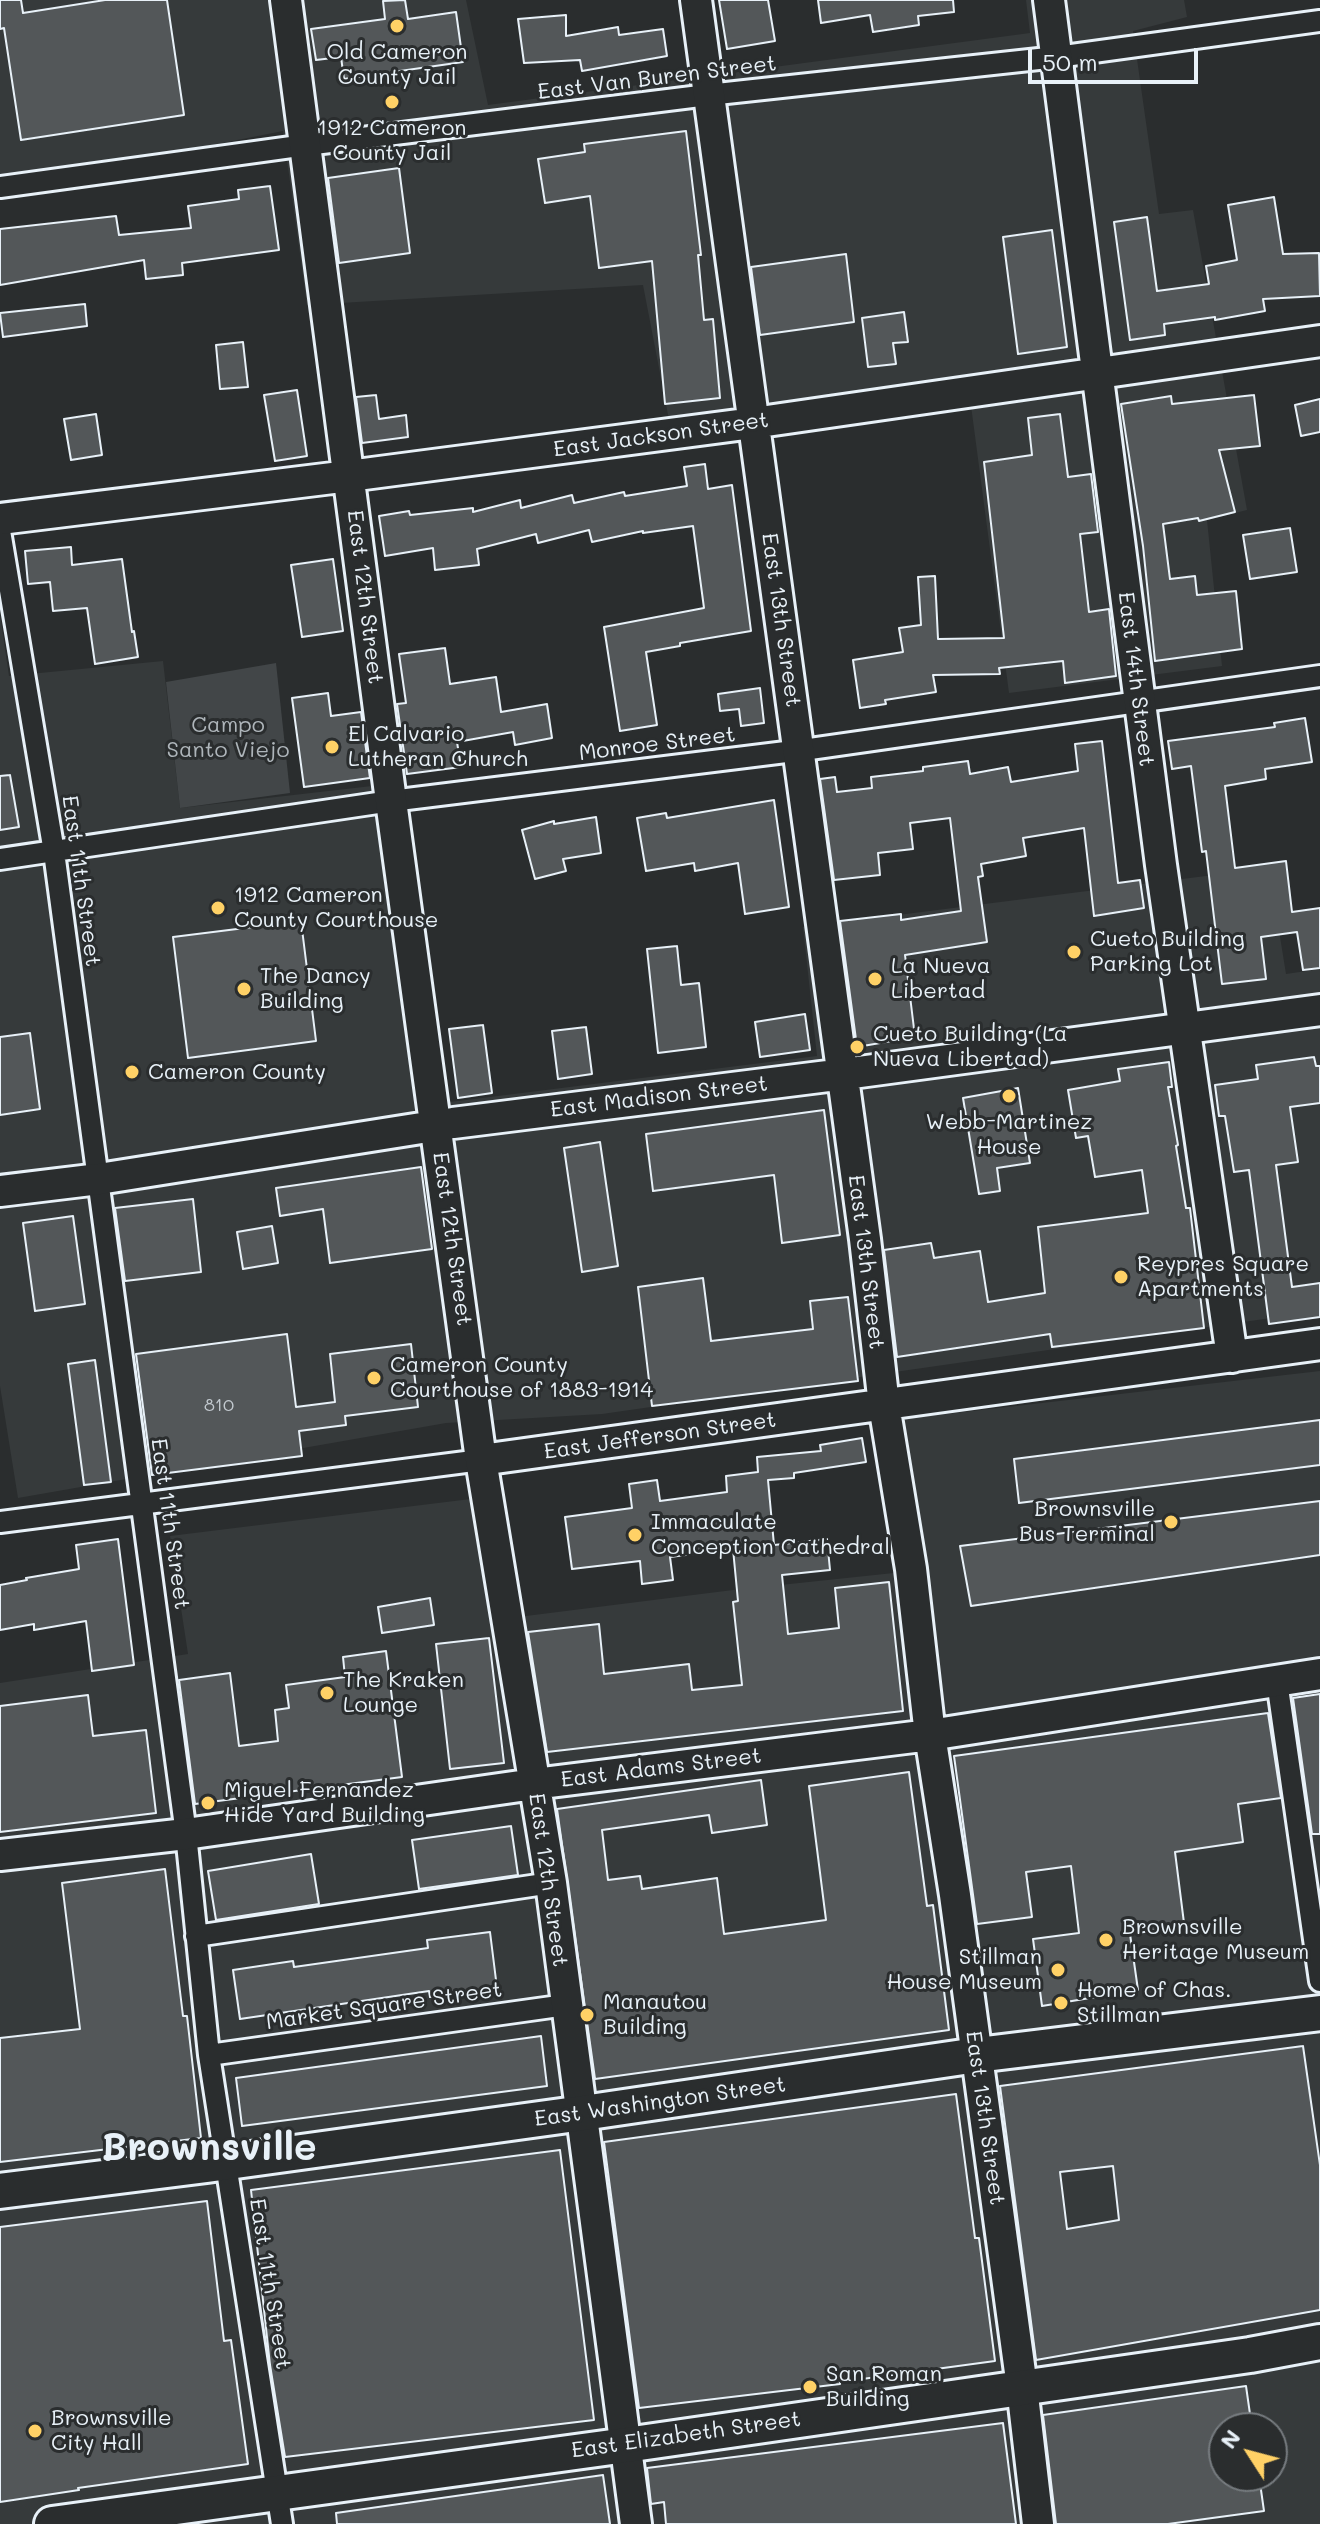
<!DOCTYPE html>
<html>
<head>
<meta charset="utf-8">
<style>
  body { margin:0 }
  #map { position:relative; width:1320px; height:2524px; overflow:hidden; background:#2a2d2e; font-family:Mali,sans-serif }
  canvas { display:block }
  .north { position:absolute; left:1208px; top:2412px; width:80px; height:80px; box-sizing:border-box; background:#2a2d2e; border:2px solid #767b7f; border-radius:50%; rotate:306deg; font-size:22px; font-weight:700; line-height:32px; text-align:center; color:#e8f1f8 }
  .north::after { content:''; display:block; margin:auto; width:28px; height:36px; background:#ffd166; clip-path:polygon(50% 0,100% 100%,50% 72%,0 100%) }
  .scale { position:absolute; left:1028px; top:48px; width:170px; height:36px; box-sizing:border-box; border:4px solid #e8f1f8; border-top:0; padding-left:10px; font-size:24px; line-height:28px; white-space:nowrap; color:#e8f1f8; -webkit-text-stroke:6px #2a2d2e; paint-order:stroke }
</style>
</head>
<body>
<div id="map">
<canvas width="1320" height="2524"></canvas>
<div class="north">N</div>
<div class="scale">50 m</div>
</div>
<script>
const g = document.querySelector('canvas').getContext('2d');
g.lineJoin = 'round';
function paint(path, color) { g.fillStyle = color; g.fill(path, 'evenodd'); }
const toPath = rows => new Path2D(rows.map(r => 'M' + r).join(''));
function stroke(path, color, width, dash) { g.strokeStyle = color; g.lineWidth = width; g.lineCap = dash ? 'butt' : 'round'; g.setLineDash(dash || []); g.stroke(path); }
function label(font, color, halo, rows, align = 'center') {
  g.font = font + ' Mali,sans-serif'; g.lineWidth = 6; g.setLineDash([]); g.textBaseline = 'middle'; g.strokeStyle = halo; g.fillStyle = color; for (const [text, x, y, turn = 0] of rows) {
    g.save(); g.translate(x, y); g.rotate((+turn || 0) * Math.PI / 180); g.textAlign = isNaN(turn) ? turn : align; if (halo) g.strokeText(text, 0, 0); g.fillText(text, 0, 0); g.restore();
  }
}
const built = toPath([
  [0,0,466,0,488,105,1030,33,1026,0,1184,0,1187,17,1133,31,1159,214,1193,210,1247,510,1207,520,1222,666,1009,693,968,383,669,420,643,285,307,305,283,131,0,187],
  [0,614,9,676,163,661,180,808,372,786,426,1105,817,1056,803,927,1269,868,1286,974,1320,969,1320,1311,602,1414,446,1423,18,1498,0,1386],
  [1320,1371,1320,2524,0,2524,0,1683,188,1654,170,1536,503,1495,518,1617,733,1590,922,1570,903,1419],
  [1224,2428,1272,2428,1272,2476,1224,2476]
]);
const green = toPath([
  [276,663,290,793,180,808,166,682]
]);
const building = toPath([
  [0,0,21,0,23,13,105,0,167,0,184,115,21,140,4,28,0,29,0,0],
  [405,0,408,19,456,12,463,62,344,79,341,57,316,60,311,29,385,19,383,1,405,0],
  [719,0,768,0,775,41,727,49,719,0],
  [818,0,953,0,954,12,918,16,919,25,873,32,870,15,821,23,818,0],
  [566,15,566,36,618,27,619,35,663,29,667,56,582,71,580,60,524,63,518,19,566,15],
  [686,131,701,255,698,255,704,320,713,319,720,398,665,404,652,261,599,268,590,196,545,203,538,159,585,152,584,144,686,131],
  [399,168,410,253,339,263,328,178,399,168],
  [270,186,279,250,182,263,183,275,146,279,144,260,0,285,0,229,116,216,119,235,191,228,188,206,239,199,238,190,270,186],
  [1274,197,1283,254,1319,253,1320,296,1263,299,1265,311,1215,320,1215,317,1164,324,1165,335,1130,340,1114,222,1147,217,1157,291,1209,284,1206,266,1237,260,1228,205,1274,197],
  [1052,230,1067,347,1018,354,1003,237,1052,230],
  [846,254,854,322,760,335,751,267,846,254],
  [85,304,87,326,3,337,0,313,85,304],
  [904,312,908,342,893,343,896,364,868,367,862,318,904,312],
  [243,342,248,387,220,389,216,345,243,342],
  [297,390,307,456,275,461,264,395,297,390],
  [376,395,379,419,406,415,408,437,362,443,356,397,376,395],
  [1254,395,1260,446,1219,450,1235,512,1199,521,1198,518,1163,524,1170,579,1195,576,1197,595,1236,591,1242,649,1155,661,1143,546,1121,404,1171,396,1172,404,1254,395],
  [1320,399,1320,432,1301,436,1295,405,1320,399],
  [96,414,102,455,71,460,64,419,96,414],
  [1060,414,1068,477,1091,474,1098,532,1080,534,1089,612,1109,609,1116,676,1065,683,1063,661,999,668,1000,674,933,675,936,692,885,700,886,704,860,708,853,660,903,652,899,628,921,625,918,577,935,576,938,639,1004,638,984,462,1032,455,1028,418,1060,414],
  [705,464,708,489,732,485,751,631,680,643,680,646,646,652,657,725,620,731,604,627,704,608,693,526,643,533,643,531,592,542,589,530,538,543,536,534,477,549,479,565,435,570,433,548,385,556,379,516,409,511,410,515,473,508,473,512,520,500,521,508,572,495,574,503,624,492,625,496,687,486,684,467,705,464],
  [1290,528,1297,572,1250,579,1243,535,1290,528],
  [71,547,72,565,122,559,132,632,134,631,138,657,95,664,87,608,53,611,50,582,28,584,25,551,71,547],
  [333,559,343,631,302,637,291,565,333,559],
  [445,648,450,684,496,677,501,712,547,704,552,738,515,745,513,732,457,742,461,767,407,774,397,704,406,703,399,654,445,648],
  [760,688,764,723,741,726,739,709,720,711,718,694,760,688],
  [328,693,331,716,361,712,370,778,304,787,292,698,328,693],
  [1305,718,1312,762,1265,769,1266,779,1225,786,1235,868,1286,861,1292,912,1320,908,1320,968,1303,970,1297,932,1261,937,1266,979,1222,984,1206,851,1202,852,1191,766,1172,769,1168,741,1275,727,1274,723,1305,718],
  [1102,741,1118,883,1140,880,1144,908,1094,916,1084,828,1023,838,1026,856,981,864,983,876,978,877,987,942,905,955,915,1037,857,1047,840,921,901,914,901,920,961,911,950,818,910,823,913,849,878,853,880,875,834,880,820,779,835,777,837,792,872,788,871,777,923,771,923,767,968,761,970,774,1008,767,1011,782,1078,771,1075,744,1102,741],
  [10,775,19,827,0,830,0,776,10,775],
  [774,800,789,907,745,914,738,863,695,871,694,863,646,871,637,818,666,813,667,818,774,800],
  [596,817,601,853,563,859,566,871,535,879,522,830,554,821,554,824,596,817],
  [301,921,316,1041,188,1058,173,937,301,921],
  [677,946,681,985,699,983,706,1047,658,1053,647,949,677,946],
  [805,1014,810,1050,760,1057,755,1022,805,1014],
  [483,1025,492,1093,458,1098,449,1029,483,1025],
  [586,1027,592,1074,558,1079,552,1031,586,1027],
  [30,1033,40,1109,0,1115,0,1037,30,1033],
  [1314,1057,1316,1066,1320,1066,1320,1103,1290,1107,1298,1162,1276,1165,1292,1287,1320,1283,1320,1317,1269,1324,1249,1170,1234,1172,1225,1116,1219,1116,1215,1085,1258,1079,1256,1065,1314,1057],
  [1169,1062,1172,1087,1168,1087,1178,1145,1176,1146,1186,1208,1190,1208,1204,1328,1052,1347,1050,1334,897,1357,884,1250,931,1243,934,1258,980,1251,988,1302,1045,1293,1038,1227,1148,1213,1142,1170,1095,1177,1088,1136,1076,1138,1068,1090,1120,1081,1118,1069,1169,1062],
  [1018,1088,1030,1163,997,1168,1000,1191,979,1194,963,1098,1018,1088],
  [824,1110,840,1235,782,1243,774,1175,653,1191,646,1134,824,1110],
  [600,1142,618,1266,582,1272,564,1148,600,1142],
  [421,1167,432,1249,330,1263,323,1209,280,1216,276,1188,421,1167],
  [193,1199,201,1272,125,1281,115,1208,193,1199],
  [73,1216,85,1304,35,1311,23,1223,73,1216],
  [272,1226,278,1263,243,1269,237,1232,272,1226],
  [703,1278,711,1341,813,1329,810,1301,848,1297,858,1381,652,1406,638,1287,703,1278],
  [287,1334,296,1407,335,1402,330,1354,411,1344,418,1407,345,1416,346,1425,299,1431,302,1456,152,1475,136,1354,287,1334],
  [95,1360,111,1482,84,1485,68,1364,95,1360],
  [1320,1420,1320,1465,1019,1503,1014,1459,1320,1420],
  [862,1438,866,1462,794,1473,794,1478,768,1480,774,1545,827,1539,830,1570,782,1575,788,1634,839,1628,835,1588,889,1582,903,1711,547,1752,528,1632,599,1624,604,1674,689,1664,692,1690,742,1685,733,1602,738,1601,733,1549,670,1557,673,1580,642,1584,640,1561,572,1569,565,1517,632,1508,629,1484,657,1480,660,1501,727,1492,726,1476,758,1472,757,1457,821,1451,820,1445,862,1438],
  [1320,1501,1320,1555,971,1606,960,1546,1320,1501],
  [118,1539,134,1665,92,1671,86,1621,34,1630,34,1624,0,1630,0,1585,27,1580,26,1578,79,1569,76,1545,118,1539],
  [430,1598,434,1625,382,1633,378,1607,430,1598],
  [489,1638,504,1763,450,1769,436,1644,489,1638],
  [386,1651,402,1777,195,1804,179,1680,230,1673,239,1746,278,1741,275,1710,289,1708,286,1685,345,1677,343,1657,386,1651],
  [1320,1694,1320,1834,1312,1834,1293,1698,1320,1694],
  [88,1695,93,1736,146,1730,156,1813,0,1832,0,1706,88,1695],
  [1268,1713,1281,1798,1238,1804,1243,1842,1175,1852,1184,1923,1158,1926,1158,1930,1130,1934,1138,1990,1042,2006,1033,1939,1079,1933,1071,1866,1026,1872,1032,1917,977,1924,954,1756,1268,1713],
  [909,1772,927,1906,933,1905,949,2030,595,2079,557,1809,761,1780,767,1825,712,1833,709,1815,602,1830,608,1880,640,1876,642,1889,717,1878,724,1934,826,1920,809,1786,909,1772],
  [511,1826,518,1875,419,1889,412,1840,511,1826],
  [311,1854,319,1904,216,1920,208,1871,311,1854],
  [165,1869,183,2016,187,2016,201,2138,0,2162,0,2038,80,2029,62,1883,165,1869],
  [490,1932,497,1988,430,1997,429,1991,240,2019,233,1970,293,1961,294,1967,428,1948,427,1940,490,1932],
  [541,2036,547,2086,242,2126,236,2078,541,2036],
  [1303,2046,1320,2165,1320,2310,1036,2360,1000,2086,1303,2046],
  [1113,2166,1119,2220,1067,2229,1060,2172,1113,2166],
  [956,2094,975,2238,979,2238,995,2361,840,2382,840,2384,639,2408,604,2142,956,2094],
  [560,2150,594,2420,285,2457,270,2365,251,2190,560,2150],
  [207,2201,224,2341,231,2340,248,2464,78,2488,79,2490,0,2502,0,2227,207,2201],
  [1246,2386,1252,2428,1224,2428,1224,2476,1259,2476,1264,2511,1168,2524,1056,2524,1043,2415,1246,2386],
  [1003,2423,1016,2524,666,2524,664,2502,651,2504,647,2468,1003,2423],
  [603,2475,610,2524,337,2524,336,2513,603,2475]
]);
const street = toPath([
  [0,187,306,145,708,95,1057,57,1320,21],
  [0,531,54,852,186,1834,209,2055,282,2524],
  [0,859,391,801,810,749,1320,676],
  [0,1522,481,1460],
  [1277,1681,1320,1981],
  [196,1936,551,1883],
  [209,2055,566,2005]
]);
const secondary = toPath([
  [286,0,391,801,481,1460,551,1883,636,2524],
  [696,0,865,1239,884,1405,911,1569,930,1735,955,1895,1022,2387,1038,2524],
  [1049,0,1161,865,1232,1357],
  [0,519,349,476,753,423,1320,341],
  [0,1191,99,1179,453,1123,852,1073,1320,1010],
  [481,1460,1320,1344],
  [0,1855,186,1834,534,1784,930,1735,1320,1674]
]);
const primary = toPath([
  [0,2191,207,2165,583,2113,977,2055,1320,2013],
  [52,2524,619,2446,1250,2355,1320,2342]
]);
const markers = [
  [397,26,8,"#ffd166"],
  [392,102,8,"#ffd166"],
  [332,747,8,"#ffd166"],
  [218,908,8,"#ffd166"],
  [1074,952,8,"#ffd166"],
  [875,979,8,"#ffd166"],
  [244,989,8,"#ffd166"],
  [857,1047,8,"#ffd166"],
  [132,1072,8,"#ffd166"],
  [1009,1096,8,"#ffd166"],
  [1121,1277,8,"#ffd166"],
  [374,1378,8,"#ffd166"],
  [1171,1522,8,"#ffd166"],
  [635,1535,8,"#ffd166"],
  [327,1693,8,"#ffd166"],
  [208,1803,8,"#ffd166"],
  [1106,1940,8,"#ffd166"],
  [1058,1970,8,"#ffd166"],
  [1061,2003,8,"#ffd166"],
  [587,2015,8,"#ffd166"],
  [810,2387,8,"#ffd166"],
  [35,2431,8,"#ffd166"]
];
const numberNames = [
  ["810",219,1405]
];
const poiNames = [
  ["Old Cameron",397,52,"center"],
  ["County Jail",397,77,"center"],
  ["1912 Cameron",392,128,"center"],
  ["County Jail",392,153,"center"],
  ["El Calvario",348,734],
  ["Lutheran Church",348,759],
  ["1912 Cameron",234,895],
  ["County Courthouse",234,920],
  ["Cueto Building",1090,939],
  ["Parking Lot",1090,964],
  ["La Nueva",891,966],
  ["Libertad",891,991],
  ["The Dancy",260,976],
  ["Building",260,1001],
  ["Cueto Building (La",873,1034],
  ["Nueva Libertad)",873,1059],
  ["Cameron County",148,1072],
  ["Webb-Martinez",1009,1122,"center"],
  ["House",1009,1147,"center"],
  ["Reypres Square",1137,1264],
  ["Apartments",1137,1289],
  ["Cameron County",390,1365],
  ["Courthouse of 1883-1914",390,1390],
  ["Brownsville",1155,1509,"right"],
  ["Bus Terminal",1155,1534,"right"],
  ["Immaculate",651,1522],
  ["Conception Cathedral",651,1547],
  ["The Kraken",343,1680],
  ["Lounge",343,1705],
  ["Miguel Fernandez",224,1790],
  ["Hide Yard Building",224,1815],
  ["Brownsville",1122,1927],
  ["Heritage Museum",1122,1952],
  ["Stillman",1042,1957,"right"],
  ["House Museum",1042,1982,"right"],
  ["Home of Chas.",1077,1990],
  ["Stillman",1077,2015],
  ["Manautou",603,2002],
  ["Building",603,2027],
  ["San Roman",826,2374],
  ["Building",826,2399],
  ["Brownsville",51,2418],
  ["City Hall",51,2443]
];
const streetNames = [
  ["East Van Buren Street",657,78,-7],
  ["East Jackson Street",661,435,-8],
  ["East 12th Street",365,597,83],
  ["East 13th Street",781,620,82],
  ["East 14th Street",1136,679,83],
  ["Monroe Street",657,744,-7],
  ["East 11th Street",81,881,82],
  ["East Madison Street",659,1097,-7],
  ["East 12th Street",452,1239,82],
  ["East 13th Street",866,1262,83],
  ["East Jefferson Street",660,1436,-8],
  ["East 11th Street",170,1524,82],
  ["East Adams Street",661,1768,-7],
  ["East 12th Street",548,1880,82],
  ["Market Square Street",384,2006,-8],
  ["East Washington Street",660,2102,-8],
  ["East 13th Street",985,2118,82],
  ["East 11th Street",270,2284,81],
  ["East Elizabeth Street",686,2435,-8]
];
const parkNames = [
  ["Campo",228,725],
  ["Santo Viejo",228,750]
];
const townNames = [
  ["Brownsville",209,2148]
];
paint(built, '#363a3b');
paint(green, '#424648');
paint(building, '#535759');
stroke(building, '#e8f1f8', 2);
stroke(street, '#e8f1f8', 26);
stroke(secondary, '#e8f1f8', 36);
stroke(primary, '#e8f1f8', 40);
stroke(street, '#2a2d2e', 20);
stroke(secondary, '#2a2d2e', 30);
stroke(primary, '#2a2d2e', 34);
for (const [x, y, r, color] of markers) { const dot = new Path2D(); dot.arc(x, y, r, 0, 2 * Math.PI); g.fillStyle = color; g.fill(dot); stroke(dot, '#2a2d2e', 3); }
label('18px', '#c3cad0', null, numberNames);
label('22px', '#e8f1f8', '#2a2d2e', poiNames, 'left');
label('22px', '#e8f1f8', '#2a2d2e', streetNames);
label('22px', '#aeb5ba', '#2a2d2e', parkNames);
label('bold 38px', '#e8f1f8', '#2a2d2e', townNames);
</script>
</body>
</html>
